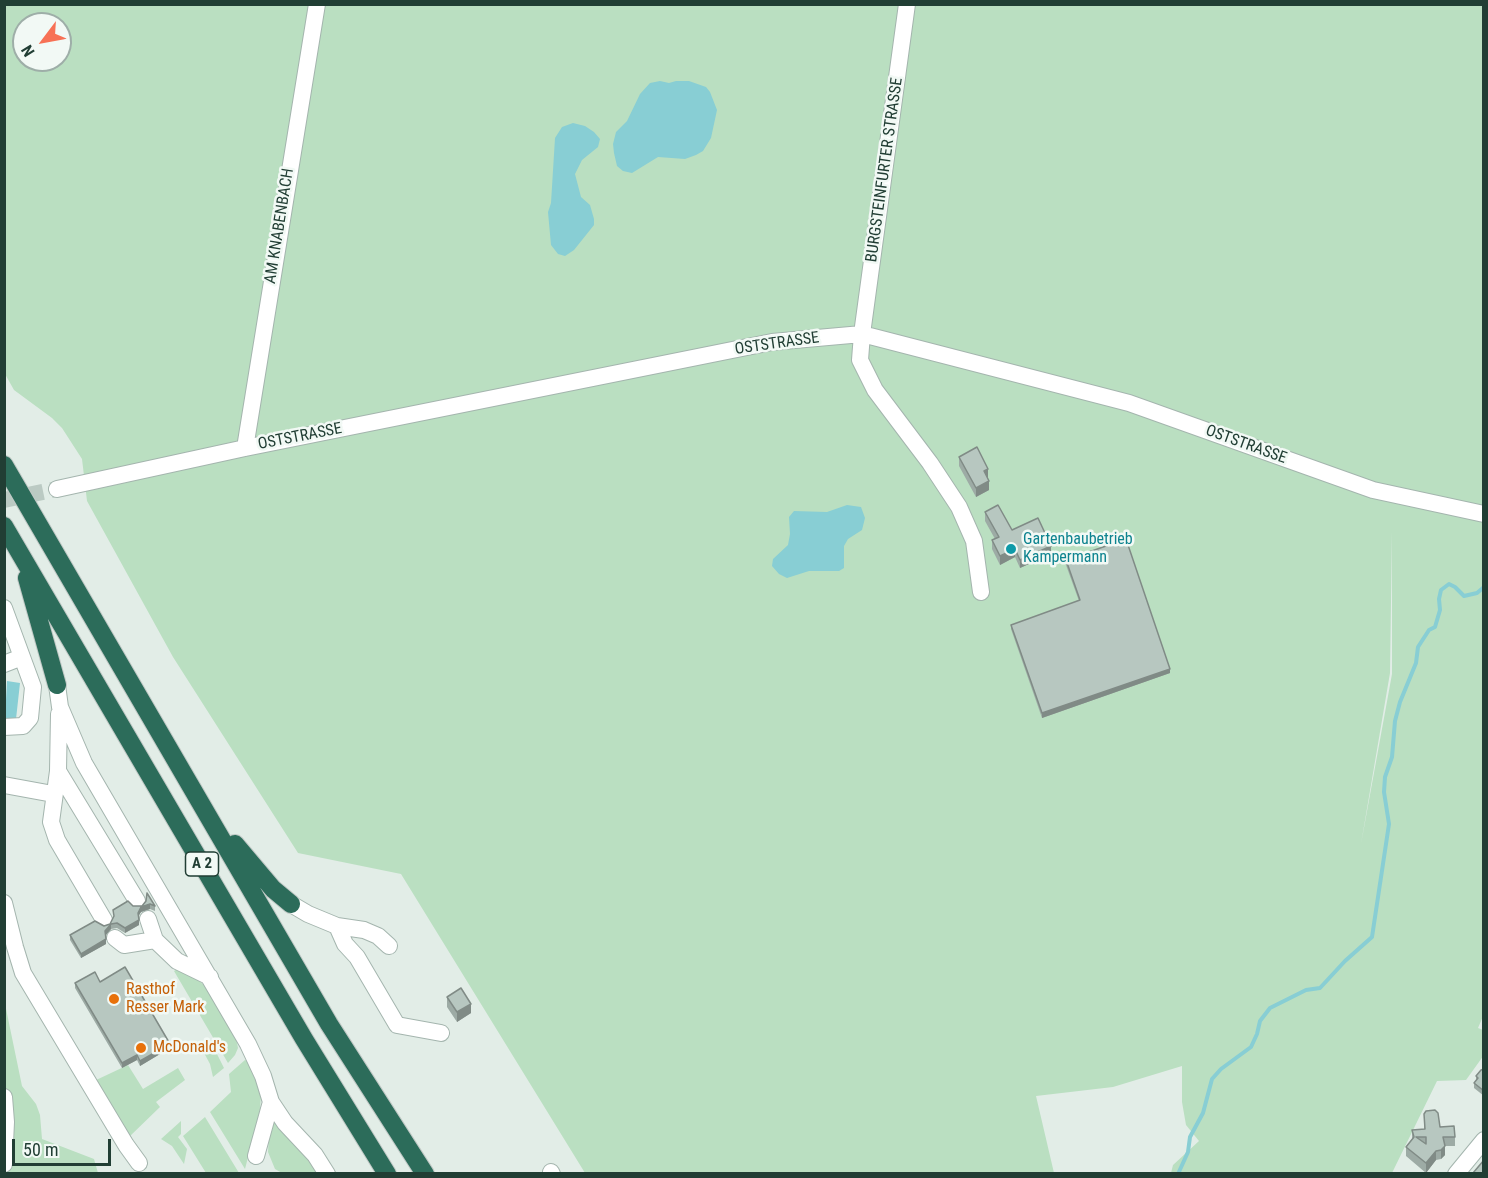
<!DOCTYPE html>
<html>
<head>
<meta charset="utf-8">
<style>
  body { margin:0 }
  #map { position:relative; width:1488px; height:1178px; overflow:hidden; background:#e2ede7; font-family:"Roboto Condensed",sans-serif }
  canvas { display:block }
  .frame { position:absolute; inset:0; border:6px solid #213e34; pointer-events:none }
  .north { position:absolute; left:12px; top:12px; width:60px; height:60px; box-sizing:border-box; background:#f2f9f5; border:2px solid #9eaea8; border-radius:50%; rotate:238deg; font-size:16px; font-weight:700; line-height:24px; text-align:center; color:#213e34 }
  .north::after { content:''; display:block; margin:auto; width:21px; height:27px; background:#f77155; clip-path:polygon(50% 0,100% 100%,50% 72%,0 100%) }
  .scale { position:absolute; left:12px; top:1139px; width:99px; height:27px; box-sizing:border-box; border:3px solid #213e34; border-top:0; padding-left:8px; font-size:18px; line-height:21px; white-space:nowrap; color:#213e34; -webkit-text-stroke:4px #f2f9f5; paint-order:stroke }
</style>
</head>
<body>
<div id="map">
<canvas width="1488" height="1178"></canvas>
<div class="frame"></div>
<div class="north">N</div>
<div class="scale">50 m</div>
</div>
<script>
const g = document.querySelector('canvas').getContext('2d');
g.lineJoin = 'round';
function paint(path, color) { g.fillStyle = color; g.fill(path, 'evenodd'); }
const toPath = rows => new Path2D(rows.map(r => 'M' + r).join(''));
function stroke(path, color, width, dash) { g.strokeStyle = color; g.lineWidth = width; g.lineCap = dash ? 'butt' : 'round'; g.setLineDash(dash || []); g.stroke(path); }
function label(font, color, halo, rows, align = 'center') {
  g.font = font + ' "Roboto Condensed",sans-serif'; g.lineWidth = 5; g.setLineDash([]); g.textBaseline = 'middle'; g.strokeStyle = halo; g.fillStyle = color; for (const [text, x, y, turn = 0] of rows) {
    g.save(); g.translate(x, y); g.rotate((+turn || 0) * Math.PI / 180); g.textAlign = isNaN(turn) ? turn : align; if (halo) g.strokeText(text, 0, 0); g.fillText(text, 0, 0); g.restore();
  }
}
const green = toPath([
  [4,5,1483,5,1484,1014,1478,1028,1483,1030,1484,1055,1466,1080,1437,1081,1392,1173,1171,1173,1173,1165,1199,1141,1186,1125,1182,1102,1182,1066,1113,1087,1036,1096,1054,1173,585,1173,401,874,298,853,173,657,87,501,82,459,62,428,52,418,14,390,5,374],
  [24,24,60,24,60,60,24,60],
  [1392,531,1392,674,1361,844,1390,673],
  [177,969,197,979,206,987,236,1038,238,1048,235,1055,228,1063,174,971],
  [4,999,22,1086,36,1104,40,1115,42,1139,94,1159,98,1173,5,1173],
  [203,1051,217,1054,224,1068,213,1077,210,1064],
  [245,1060,248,1061,261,1094,260,1110,245,1169,210,1112,231,1092,229,1074],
  [128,1065,143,1089,178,1068,185,1080,156,1102,160,1107,128,1138,94,1081],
  [205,1117,239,1173,206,1173,183,1136],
  [181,1121,181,1134,178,1137,187,1149,184,1164,172,1146,161,1139],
  [273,1121,298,1144,319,1173,282,1173,275,1169,268,1152,269,1135]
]);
const water = toPath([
  [660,81,669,83,676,81,689,81,706,87,710,92,717,110,711,138,703,151,696,155,685,159,658,157,632,173,623,171,617,166,614,153,613,144,616,132,627,121,640,94,650,83],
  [573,123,585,126,594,132,600,139,598,147,582,160,575,174,581,197,590,205,594,219,594,225,574,250,565,256,558,254,551,245,548,212,551,203,555,138,562,127],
  [847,505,861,507,865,518,862,530,848,539,844,546,844,568,839,571,809,571,787,578,779,574,772,566,773,559,788,545,790,534,789,517,794,511,827,512],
  [7,681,20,683,16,719,5,718]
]);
const stream = toPath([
  [1178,1174,1188,1152,1190,1137,1203,1113,1212,1079,1221,1069,1251,1047,1257,1034,1260,1021,1270,1008,1306,990,1320,988,1345,961,1372,937,1389,824,1384,792,1385,777,1392,757,1395,721,1400,702,1416,663,1418,647,1429,630,1435,627,1440,610,1439,599,1441,590,1449,584,1455,587,1464,596,1477,593,1484,587]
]);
const minorTunnel = toPath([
  [4,500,57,489]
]);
const minor = toPath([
  [907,4,862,334,860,360,875,390,930,463,959,507,974,541,981,592],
  [245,448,317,4],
  [57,489,245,448,772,342,862,334,1129,403,1373,490,1484,514],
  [4,608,33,687,30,718,23,726,4,727],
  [4,664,22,657],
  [57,685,60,707,84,763,248,1044,263,1076,271,1102,285,1123,315,1155,327,1174],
  [59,714,58,771,51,822,57,840,104,920],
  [58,771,137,901],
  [4,785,53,794],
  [4,903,15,947,23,973,126,1145,139,1163],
  [291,904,308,914,337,926,364,930,378,936,389,946],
  [148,919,155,940,177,961,210,977],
  [337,926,345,944,357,957,397,1025,441,1033],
  [115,938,124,945,155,940],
  [4,1097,6,1122,4,1164],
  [256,1156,271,1102],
  [551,1172,552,1174],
  [1456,1174,1484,1140]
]);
const highway = toPath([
  [4,465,329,1024,425,1174],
  [4,526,304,1039,387,1174],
  [27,578,57,685],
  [235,844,273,889,291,904]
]);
const wall = toPath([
  [959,457,988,478,989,490,976,497,959,466],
  [985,512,1012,530,1051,554,1020,568,1015,557,1000,565,992,549,992,540,995,539,985,521],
  [1066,560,1170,673,1042,718,1011,629,1011,625,1079,601,1066,565],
  [146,901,155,906,155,911,150,909,141,912,138,916,139,925,125,933,117,928,111,929,106,935,106,944,81,958,70,940,70,935,110,924,114,917,113,910,133,906,142,906],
  [100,982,170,1048,140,1066,137,1060,122,1068,75,988,75,983],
  [447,997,471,1013,457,1022,447,1007],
  [1484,1069,1484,1096,1474,1088,1474,1083,1476,1081,1476,1076],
  [1424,1114,1455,1137,1455,1146,1445,1146,1445,1155,1441,1159,1436,1160,1426,1173,1406,1156,1406,1147,1412,1139,1412,1130,1424,1129]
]);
const shadedWall = toPath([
  [988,469,988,478,984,481,984,471],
  [989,481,989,490,976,497,976,488],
  [1051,546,1051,554,1020,568,1020,560],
  [1015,549,1015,557,1000,565,1000,556],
  [1170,669,1170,673,1042,718,1042,713],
  [150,904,150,909,141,912,138,917,138,913,141,907],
  [139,920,139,925,125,933,125,928],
  [111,924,111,929,105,936,105,931],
  [106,939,106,944,81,958,81,954],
  [471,1004,471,1013,457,1022,457,1012],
  [170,1044,170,1048,140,1066,140,1061],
  [137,1055,137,1060,122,1068,122,1063],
  [1445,1146,1445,1155,1441,1159,1441,1150],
  [1436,1151,1436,1160,1426,1173,1426,1163]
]);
const building = toPath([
  [977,447,988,469,984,471,989,481,976,488,959,457,977,447],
  [998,505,1012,530,1038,518,1051,546,1020,560,1015,549,1000,556,992,540,999,537,985,512,998,505],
  [1126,539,1170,669,1042,713,1011,625,1080,600,1066,560,1126,539],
  [147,893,155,906,150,904,141,907,138,913,139,920,125,928,117,923,111,924,105,931,106,939,81,954,70,935,95,921,104,926,110,924,114,916,113,910,128,901,133,906,142,906,146,901,147,893],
  [125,967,170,1044,140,1061,137,1055,122,1063,75,983,95,972,100,982,125,967],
  [461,988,471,1004,457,1012,447,997,461,988],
  [1484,1069,1484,1091,1474,1083,1478,1078,1476,1076,1481,1070,1484,1069],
  [1435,1110,1438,1113,1440,1127,1454,1126,1455,1137,1443,1137,1445,1146,1441,1150,1436,1151,1426,1163,1406,1147,1414,1137,1412,1130,1425,1129,1424,1114,1426,1111,1435,1110],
  [1416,1137,1426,1137,1426,1144,1416,1137],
  [1484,1160,1484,1173,1473,1173,1484,1160]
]);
const markers = [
  [1011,549,6,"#0f9aa8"],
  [114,999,6,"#e8710a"],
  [141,1048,6,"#e8710a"]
];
const shields = [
  [202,864,33]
];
const shieldNames = [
  ["A 2",202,864]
];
const streetNames = [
  ["BURGSTEINFURTER STRASSE",885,170,-82],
  ["AM KNABENBACH",280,226,-81],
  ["OSTSTRASSE",777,344,-8],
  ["OSTSTRASSE",300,437,-11],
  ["OSTSTRASSE",1246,445,20]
];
const cultureNames = [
  ["Gartenbaubetrieb",1023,540],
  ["Kampermann",1023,558]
];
const foodNames = [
  ["Rasthof",126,990],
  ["Resser Mark",126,1008],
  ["McDonald's",153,1048]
];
paint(green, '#badfc1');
paint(water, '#88ced4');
stroke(stream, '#88ced4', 4);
stroke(minorTunnel, '#bbcac3', 16, [16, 8]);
stroke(minor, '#a4b5ae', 18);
stroke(highway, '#c1c9c6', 20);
stroke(minor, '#fff', 16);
stroke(highway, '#2c6c5a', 18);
paint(wall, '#9daba5');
paint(shadedWall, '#808b86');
paint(building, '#b7c7c0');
stroke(building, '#808b86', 1.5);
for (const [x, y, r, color] of markers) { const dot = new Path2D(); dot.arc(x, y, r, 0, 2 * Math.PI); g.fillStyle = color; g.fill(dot); stroke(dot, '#f2f9f5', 2); }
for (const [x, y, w] of shields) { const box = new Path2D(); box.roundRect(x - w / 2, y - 12, w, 24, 4.5); g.fillStyle = '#f2f9f5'; g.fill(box); stroke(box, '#213e34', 1.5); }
label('bold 15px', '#213e34', null, shieldNames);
label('16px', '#213e34', '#f2f9f5', streetNames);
label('16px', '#0d838f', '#f2f9f5', cultureNames, 'left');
label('16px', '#c56008', '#f2f9f5', foodNames, 'left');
</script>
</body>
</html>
